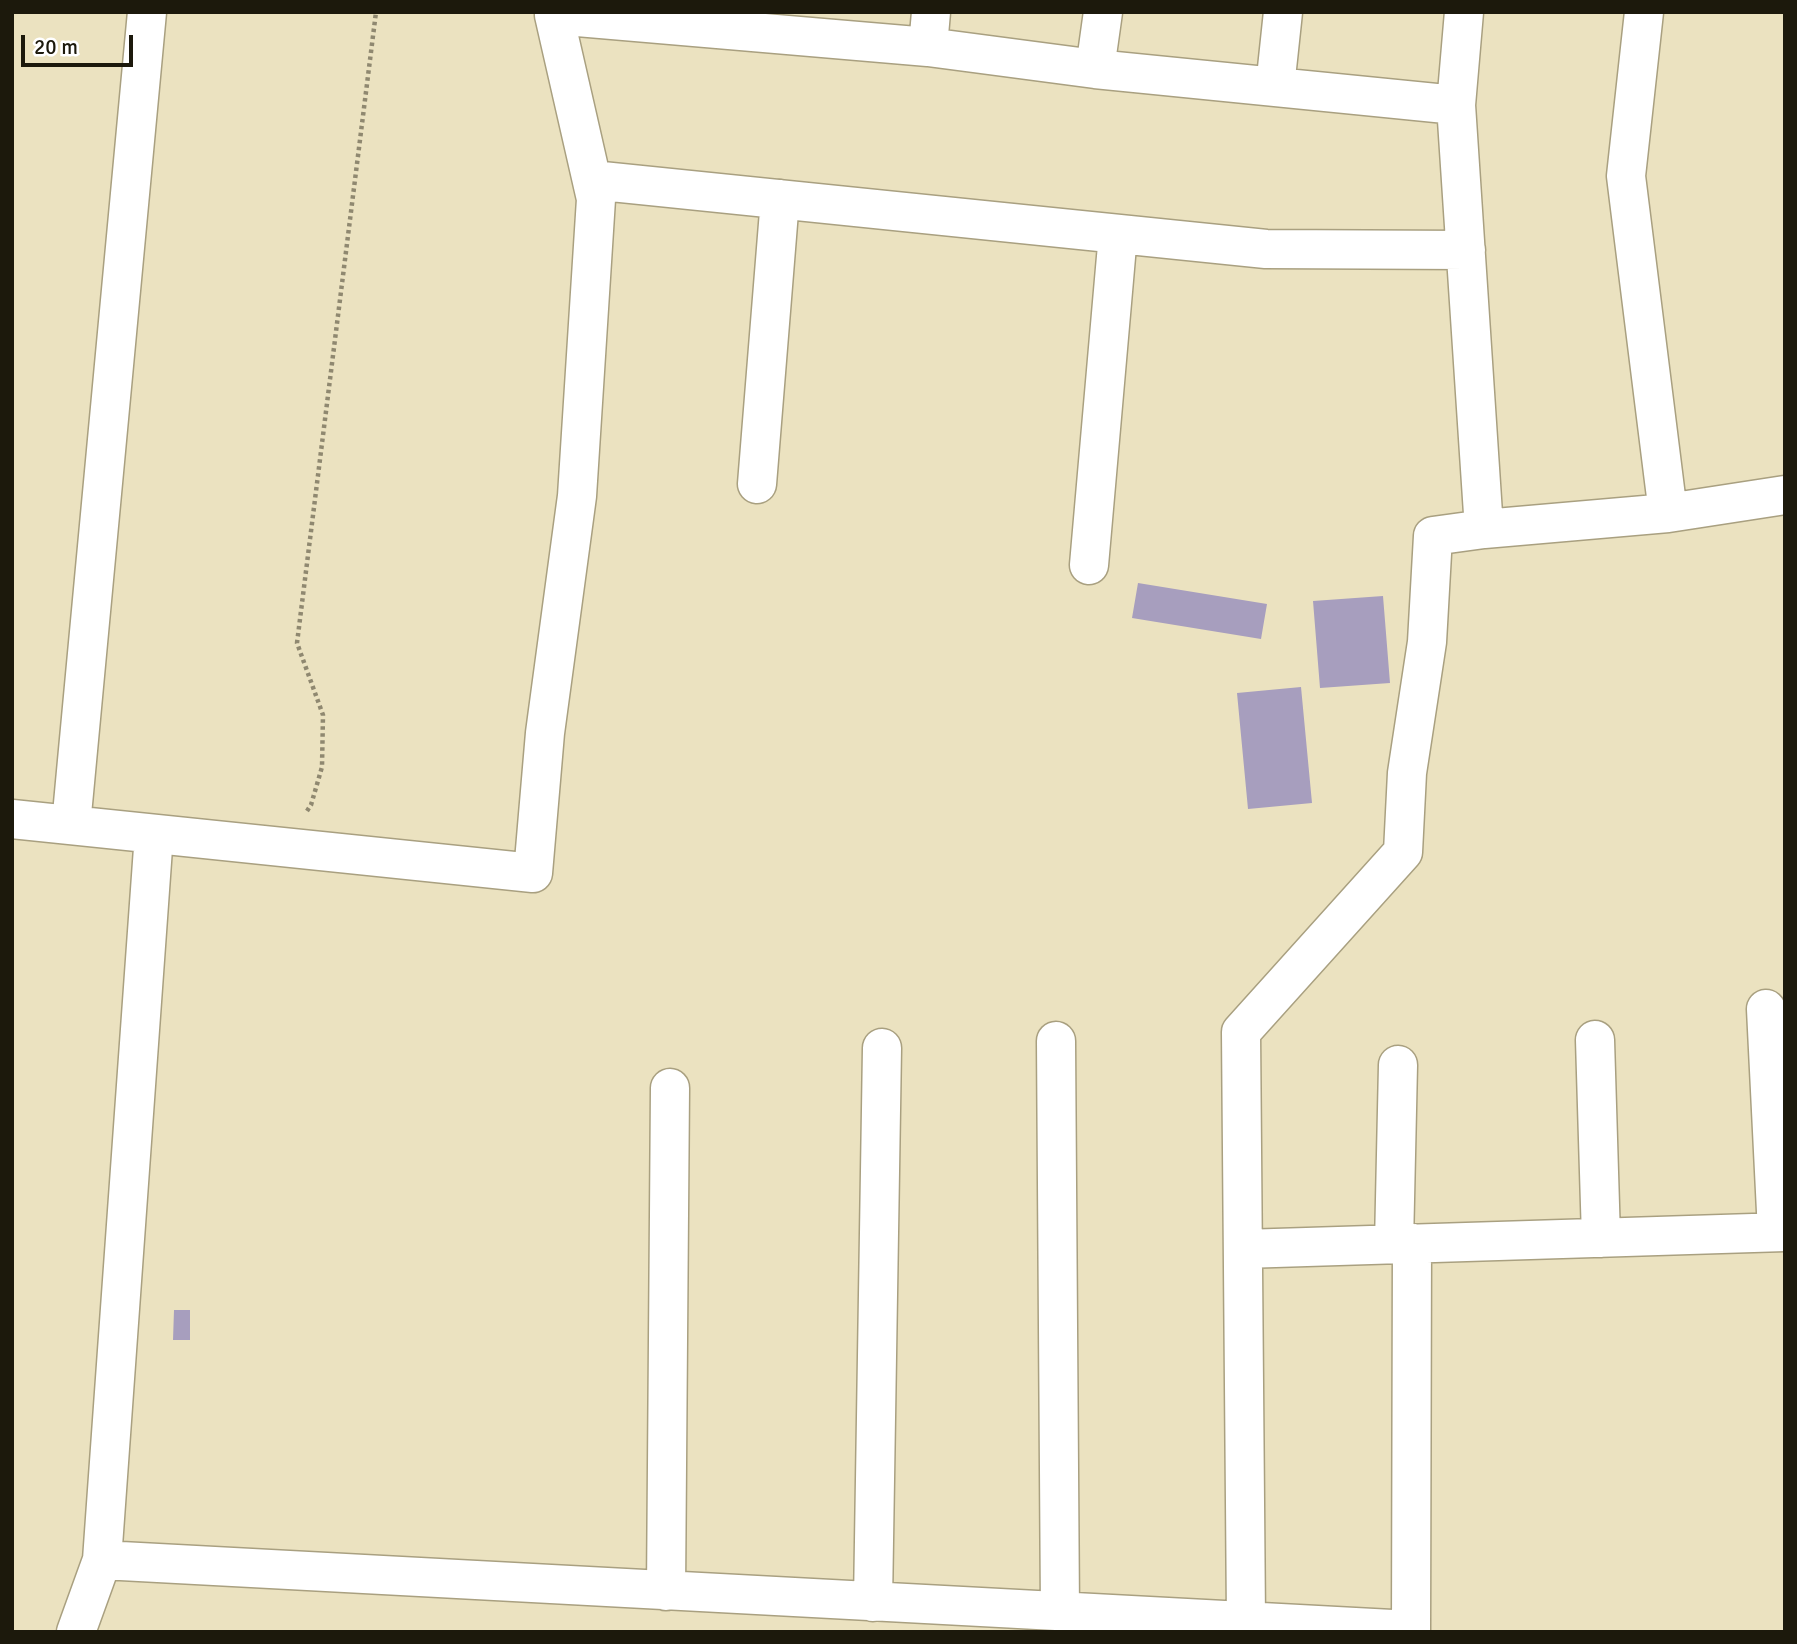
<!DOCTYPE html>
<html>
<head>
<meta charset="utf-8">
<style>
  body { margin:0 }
  #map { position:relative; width:1797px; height:1644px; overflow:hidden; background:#ebe2c0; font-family:Signika,sans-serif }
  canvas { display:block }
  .frame { position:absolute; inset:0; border:14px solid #1c190c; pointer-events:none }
  .scale { position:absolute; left:21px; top:35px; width:112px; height:32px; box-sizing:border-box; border:4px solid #1c190c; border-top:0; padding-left:9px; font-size:21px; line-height:24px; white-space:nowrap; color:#1c190c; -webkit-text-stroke:5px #fff; paint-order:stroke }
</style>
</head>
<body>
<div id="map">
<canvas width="1797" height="1644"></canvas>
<div class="frame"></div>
<div class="scale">20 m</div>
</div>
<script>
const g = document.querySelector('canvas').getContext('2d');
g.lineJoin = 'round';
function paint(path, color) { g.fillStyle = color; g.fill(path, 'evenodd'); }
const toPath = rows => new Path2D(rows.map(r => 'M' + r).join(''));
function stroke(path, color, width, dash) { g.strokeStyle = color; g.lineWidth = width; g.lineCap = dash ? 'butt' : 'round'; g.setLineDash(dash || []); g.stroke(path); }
const building = toPath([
  [1138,583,1267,604,1261,639,1132,618],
  [1383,596,1390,683,1320,688,1313,601],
  [1301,687,1312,803,1248,809,1237,693],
  [174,1310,190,1310,190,1340,173,1340]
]);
const path = toPath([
  [307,811,311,805,322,767,323,715,297,643,376,12]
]);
const minor = toPath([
  [554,12,554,15,928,47,1095,69,1456,105,1484,529,1668,513,1785,495],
  [1644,12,1626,176,1668,513],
  [928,47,931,12],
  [1095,69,1103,12],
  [1275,87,1283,12],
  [1456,105,1464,12],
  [592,180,1266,249,1466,250],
  [757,484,780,199],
  [1089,565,1118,234],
  [12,819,533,873,545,733,577,496,596,199,554,15],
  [71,825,147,12],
  [1766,1009,1777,1232],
  [1595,1040,1601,1238],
  [1056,1041,1060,1611],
  [1394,1244,1398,1065],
  [1243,1249,1785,1232],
  [102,1560,1411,1630,1412,1243],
  [666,1591,670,1088],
  [873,1602,882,1048],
  [1246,1620,1241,1032,1403,852,1407,773,1427,642,1433,536,1484,529],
  [76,1632,102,1560,154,834]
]);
paint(building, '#a79ebe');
stroke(minor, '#a9a080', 41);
stroke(path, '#8f8870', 4.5, [3.5, 3.5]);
stroke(minor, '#fff', 38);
</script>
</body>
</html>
